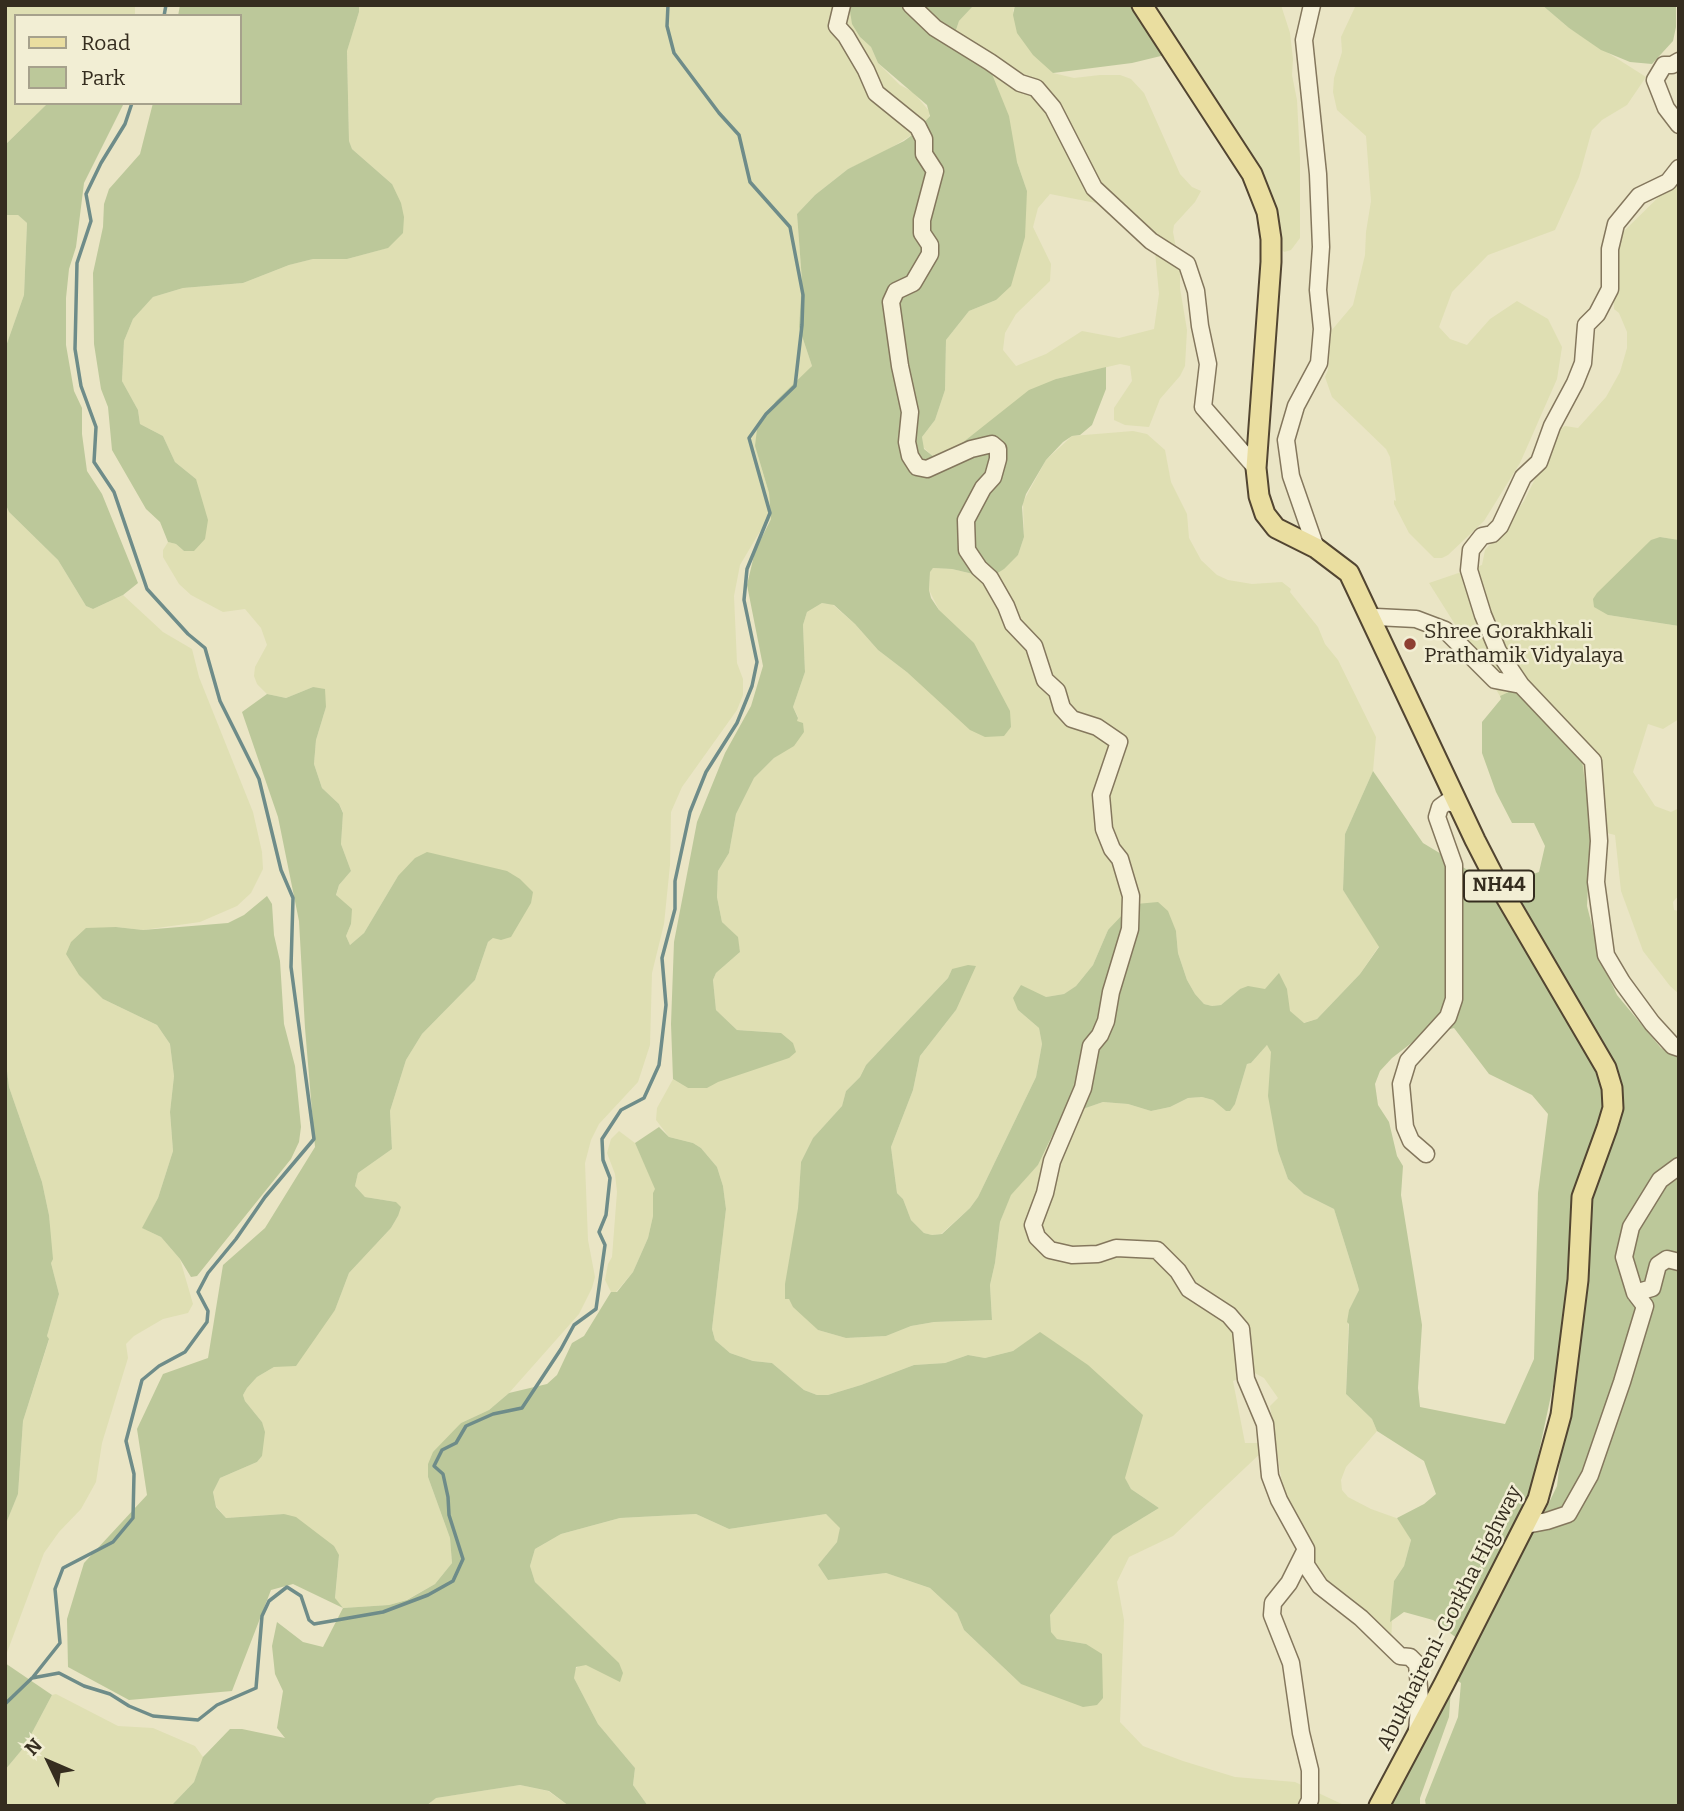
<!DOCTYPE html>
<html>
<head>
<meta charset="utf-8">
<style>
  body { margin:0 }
  #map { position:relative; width:1684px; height:1811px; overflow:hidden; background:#eae5c5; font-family:Bitter,serif }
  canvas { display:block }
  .frame { position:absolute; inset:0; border:7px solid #352d1f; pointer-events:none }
  .legend { position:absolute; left:14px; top:14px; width:228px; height:91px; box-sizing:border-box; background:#f2eed4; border:2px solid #a6a18c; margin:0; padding:9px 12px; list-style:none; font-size:21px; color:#352d1f }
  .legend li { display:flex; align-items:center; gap:14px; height:35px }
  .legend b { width:35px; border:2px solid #a6a18c }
  .north { position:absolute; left:14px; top:1727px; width:70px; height:70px; -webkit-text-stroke:5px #f2eed4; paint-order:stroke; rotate:314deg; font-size:19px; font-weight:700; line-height:28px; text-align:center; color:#352d1f }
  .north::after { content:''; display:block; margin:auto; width:24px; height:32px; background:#352d1f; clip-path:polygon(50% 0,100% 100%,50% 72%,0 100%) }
</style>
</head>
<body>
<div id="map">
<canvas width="1684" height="1811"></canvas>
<div class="frame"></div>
<ul class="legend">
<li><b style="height:9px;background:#eadea0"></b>Road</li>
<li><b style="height:19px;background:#bcc89a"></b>Park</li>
</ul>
<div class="north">N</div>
</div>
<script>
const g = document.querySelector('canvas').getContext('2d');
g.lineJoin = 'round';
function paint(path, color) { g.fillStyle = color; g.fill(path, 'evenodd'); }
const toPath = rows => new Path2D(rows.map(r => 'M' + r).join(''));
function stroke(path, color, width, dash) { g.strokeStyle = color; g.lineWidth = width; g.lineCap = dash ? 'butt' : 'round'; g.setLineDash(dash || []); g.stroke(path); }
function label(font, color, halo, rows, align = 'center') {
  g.font = font + ' Bitter,serif'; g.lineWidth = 5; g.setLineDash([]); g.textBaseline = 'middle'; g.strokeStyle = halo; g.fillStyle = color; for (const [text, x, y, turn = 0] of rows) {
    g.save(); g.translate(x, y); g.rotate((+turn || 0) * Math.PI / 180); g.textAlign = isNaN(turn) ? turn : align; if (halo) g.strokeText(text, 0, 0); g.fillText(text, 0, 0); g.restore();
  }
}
const farmland = toPath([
  [5,5,135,5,135,16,16,16,16,103,48,103,5,145],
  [359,5,849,5,860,37,871,47,878,63,900,85,913,92,930,112,928,120,915,133,881,154,848,169,815,195,797,214,802,281,799,327,812,366,755,446,769,493,771,519,759,533,740,565,734,596,737,663,743,679,743,695,737,710,682,787,671,812,670,865,664,924,652,973,650,1045,638,1082,599,1124,591,1140,585,1163,588,1240,595,1277,592,1288,579,1314,509,1393,489,1410,461,1423,428,1477,450,1538,452,1563,435,1584,406,1600,389,1605,343,1608,335,1599,339,1556,284,1514,226,1518,216,1506,213,1492,220,1478,257,1462,262,1456,262,1422,245,1401,243,1395,247,1388,257,1377,274,1367,335,1310,349,1273,391,1228,398,1216,396,1202,365,1197,355,1186,358,1173,392,1149,390,1111,406,1060,422,1034,475,980,488,942,493,938,398,876,364,933,350,945,346,936,351,924,336,896,339,885,351,871,341,844,343,812,339,804,322,788,314,764,316,740,326,707,313,687,286,698,267,694,257,684,254,676,255,667,267,645,261,628,245,609,223,612,191,595,179,584,163,557,163,550,168,542,176,544,184,551,196,479,175,462,163,436,140,424,138,410,122,381,124,341,133,319,153,297,183,288,243,283,289,265,313,259,347,259,387,248,392,184,352,149,349,141,347,50,359,12],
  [974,5,1015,5,1013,11,1053,73,1074,78,1100,75,1120,75,1131,79,1144,93,1180,174,1192,187,1201,191,1195,202,1174,225,1173,232,1180,269,1180,288,1187,330,1185,366,1180,376,1160,399,1149,427,1125,425,1114,420,1114,408,1132,381,1130,366,1120,364,1056,379,947,455,934,457,923,447,922,437,935,420,945,390,946,340,969,311,996,300,1027,191,1017,162,958,39,956,30,959,21],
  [1050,194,1101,204,1155,252,1159,294,1154,329,1119,338,1082,331,1046,354,1016,366,1003,350,1005,333,1016,314,1050,281,1051,264,1033,227,1038,208],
  [1150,5,1281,5,1290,33,1293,59,1292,75,1297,100,1300,158,1300,238,1291,250,1284,252,1279,246,1276,213],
  [1356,5,1542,5,1569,28,1646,77,1627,105,1602,120,1592,130,1579,177,1555,230,1488,255,1452,292,1439,327,1450,339,1467,345,1490,319,1517,301,1548,319,1562,347,1557,379,1520,463,1484,521,1448,555,1442,558,1434,558,1409,533,1394,504,1394,500,1396,501,1390,457,1386,449,1332,397,1325,377,1328,370,1331,331,1353,305,1365,255,1366,232,1371,201,1366,136,1337,110,1333,92,1334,78,1342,52,1341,37],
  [1679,177,1679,540,1660,537,1608,615,1679,626,1679,719,1663,729,1648,724,1633,772,1655,806,1671,812,1679,808,1679,895,1673,902,1674,910,1679,911,1679,994,1670,986,1643,951,1621,891,1615,835,1591,829,1517,688,1500,696,1429,583,1482,565,1485,550,1500,534,1524,501,1560,429,1565,426,1578,428,1606,397,1620,372,1627,348,1627,332,1619,313,1614,309,1613,286,1616,246,1622,233],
  [5,215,18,215,27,223,24,295,5,349],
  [1133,431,1147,434,1165,450,1171,482,1187,514,1189,538,1201,560,1217,575,1228,580,1252,584,1282,582,1291,589,1290,592,1318,627,1325,644,1338,660,1376,737,1373,771,1345,834,1343,890,1379,946,1360,974,1317,1019,1303,1023,1289,1011,1287,989,1240,989,1221,1005,1212,1006,1204,1004,1195,994,1187,980,1178,953,1176,931,1108,930,1093,965,1076,986,1064,994,1046,997,1018,1010,1039,1028,1042,1044,1036,1077,978,1197,970,1208,941,1234,932,1235,924,1233,911,1220,903,1199,897,1193,891,1147,913,1090,920,1056,956,1010,952,969,948,978,866,1065,860,1077,846,1091,842,1106,813,1138,801,1162,798,1208,786,1299,789,1299,818,1330,846,1338,886,1336,911,1326,934,1322,992,1320,990,1285,995,1263,1000,1222,1011,1194,1038,1165,1052,1137,1067,1124,1029,1224,1046,1254,1153,1251,1238,1330,1243,1377,1233,1381,1245,1443,1260,1443,1264,1450,1173,1536,1129,1557,1117,1582,1124,1620,1120,1722,1143,1746,1183,1761,1235,1777,1295,1782,1346,1806,648,1806,633,1785,635,1768,598,1724,574,1678,574,1670,580,1665,619,1664,535,1582,530,1566,535,1549,561,1534,620,1518,696,1514,729,1529,826,1514,841,1528,837,1542,818,1565,828,1580,886,1573,930,1588,957,1613,964,1630,1021,1684,1086,1644,1057,1639,1051,1633,1050,1615,1113,1536,1159,1508,1131,1489,1040,1333,1013,1351,985,1358,968,1355,945,1363,914,1365,861,1385,828,1395,817,1395,804,1390,772,1363,753,1361,730,1353,715,1340,712,1329,726,1209,723,1186,717,1167,701,1148,693,1143,669,1137,656,1120,657,1108,673,1079,688,1088,707,1088,781,1033,737,1030,716,1010,713,980,716,973,740,952,737,937,722,922,717,897,718,871,729,853,736,814,754,778,774,758,789,747,798,717,793,707,805,672,803,625,807,612,822,603,832,604,855,624,878,650,908,673,939,610,929,590,930,571,933,568,952,569,990,578,997,574,1018,555,1024,537,1023,502,1046,460,1072,436],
  [5,503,9,512,58,560,86,606,93,609,123,595,163,632,192,649,199,677,253,812,262,852,263,869,251,893,237,906,200,922,143,930,116,927,103,999,157,1025,170,1044,174,1076,170,1112,173,1151,158,1198,143,1228,161,1237,180,1259,193,1304,188,1313,163,1319,134,1336,126,1344,128,1358,102,1443,96,1482,81,1509,59,1532,44,1553,5,1658,5,1526,18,1494,23,1421,49,1340,47,1336,59,1294,51,1263,49,1215,42,1182,9,1087,5,1054],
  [1267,1045,1270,1047,1271,1052,1278,1151,1288,1179,1304,1194,1334,1209,1358,1286,1359,1290,1349,1310,1346,1394,1372,1419,1377,1431,1346,1467,1341,1480,1342,1490,1348,1497,1371,1509,1399,1519,1411,1540,1404,1566,1394,1581,1391,1643,1321,1584,1300,1529,1299,1517,1283,1490,1270,1406,1278,1398,1264,1378,1251,1371,1253,1353,1248,1329,1220,1308,1156,1247,1097,1252,1050,1246,1040,1235,1044,1205,1077,1111,1103,1102,1128,1104,1151,1111,1170,1107,1188,1098,1202,1097,1213,1100,1226,1111,1235,1104,1247,1064,1251,1063],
  [619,1131,635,1143,656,1189,653,1193,653,1216,648,1238,633,1272,616,1292,611,1292,605,1280,608,1264,612,1257,617,1192,615,1174,607,1153,611,1139],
  [56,1694,118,1726,153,1728,195,1746,203,1757,203,1760,194,1782,171,1806,5,1806,5,1770,25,1746,52,1695],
  [520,1785,548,1791,569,1806,427,1806,435,1798]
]);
const green = toPath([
  [180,5,359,5,359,12,347,51,349,141,352,149,392,184,401,203,404,217,403,233,388,248,347,259,313,259,289,265,243,283,183,288,153,297,133,319,124,341,122,381,138,410,140,424,163,436,175,462,196,479,208,520,205,539,194,551,184,551,176,544,168,542,160,522,146,509,112,450,108,407,101,389,94,344,93,273,103,227,104,204,109,189,140,154,153,103,240,103,240,16,178,16],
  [849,5,974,5,959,21,956,30,958,40,992,74,1009,116,1017,162,1027,191,1025,237,1011,286,996,300,969,311,946,340,945,390,935,420,922,437,924,449,934,457,947,455,1029,390,1056,379,1106,367,1106,389,1092,425,1080,435,1072,436,1063,442,1046,460,1026,494,1022,507,1024,537,1018,555,1004,569,990,578,952,569,933,568,930,572,929,590,931,598,939,610,974,643,1010,711,1011,727,1004,736,985,737,970,730,908,673,878,650,855,624,834,605,822,603,807,612,803,625,805,672,793,707,798,718,797,721,803,723,804,732,794,746,774,758,754,778,736,814,729,853,718,871,717,897,722,922,738,937,740,952,716,973,713,980,716,1010,737,1030,781,1033,793,1043,796,1052,789,1058,718,1082,707,1088,688,1088,673,1079,671,1024,674,942,697,822,725,753,751,706,763,666,747,585,755,551,771,519,769,493,755,446,757,429,776,401,812,366,799,327,802,281,797,214,815,195,848,169,904,141,915,133,930,116,927,105,878,63,871,47,860,37,852,24],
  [1015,5,1134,5,1165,55,1132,63,1053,73,1033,55,1017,33,1013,15],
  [1542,5,1676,5,1676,27,1673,41,1652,64,1630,62,1601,50,1569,28],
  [48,103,124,103,84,183,76,247,69,269,66,298,66,345,74,391,82,408,82,434,87,471,102,494,138,583,123,595,93,609,86,606,58,560,9,512,5,503,5,349,24,295,27,223,18,215,5,215,5,145],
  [1660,537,1679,540,1679,626,1608,615,1594,607,1593,599,1597,593,1651,540],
  [313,687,325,689,326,707,316,740,314,764,322,788,339,804,343,813,341,844,351,871,339,885,336,895,352,909,351,924,346,936,350,945,364,933,398,876,415,858,427,852,507,871,520,879,533,892,531,903,511,937,501,940,493,938,488,942,475,980,422,1034,406,1060,390,1111,392,1149,358,1173,355,1186,365,1197,396,1202,401,1207,398,1216,391,1228,349,1273,335,1310,296,1366,274,1367,257,1377,247,1388,243,1395,245,1401,262,1422,265,1432,262,1456,257,1462,220,1478,213,1492,216,1507,226,1518,284,1514,296,1517,334,1546,339,1555,335,1598,343,1608,389,1605,407,1600,435,1584,452,1563,450,1538,428,1477,428,1464,433,1452,461,1423,489,1410,509,1393,547,1384,557,1375,572,1343,584,1336,611,1292,617,1292,633,1272,648,1238,653,1216,653,1193,655,1189,635,1143,659,1127,669,1137,693,1143,701,1148,717,1167,723,1186,726,1209,712,1329,715,1340,730,1353,753,1361,772,1363,804,1390,817,1395,828,1395,861,1385,914,1365,945,1363,968,1355,985,1358,1013,1351,1040,1332,1088,1365,1143,1415,1125,1478,1131,1489,1159,1508,1113,1536,1050,1615,1051,1632,1057,1639,1086,1644,1102,1654,1103,1698,1097,1705,1083,1707,1021,1684,964,1630,957,1613,930,1588,886,1573,828,1580,818,1565,837,1542,840,1528,826,1514,729,1529,696,1514,620,1518,561,1534,535,1549,530,1566,535,1582,619,1663,623,1673,620,1682,586,1665,576,1667,574,1678,598,1724,635,1768,633,1785,648,1806,569,1806,549,1791,520,1785,436,1798,426,1806,171,1806,194,1782,203,1757,230,1729,242,1729,285,1738,277,1728,283,1691,275,1674,272,1646,277,1622,303,1642,323,1647,343,1608,293,1584,271,1590,232,1691,129,1700,68,1667,67,1619,84,1563,147,1495,137,1429,163,1374,208,1358,223,1265,265,1228,315,1147,305,1028,299,921,278,817,242,712,267,694,286,698],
  [1517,688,1582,760,1591,829,1587,906,1601,961,1617,995,1661,1048,1679,1056,1679,1806,1426,1806,1425,1800,1458,1717,1461,1683,1452,1677,1518,1547,1544,1513,1557,1486,1564,1427,1571,1256,1559,1358,1529,1498,1458,1639,1433,1620,1404,1612,1390,1622,1394,1581,1404,1566,1411,1540,1397,1518,1424,1504,1436,1494,1424,1461,1377,1431,1372,1419,1346,1394,1349,1324,1347,1322,1349,1310,1359,1290,1358,1286,1334,1209,1304,1194,1288,1179,1278,1151,1268,1096,1271,1052,1267,1045,1251,1063,1247,1064,1235,1104,1230,1111,1226,1111,1213,1100,1202,1097,1188,1098,1170,1107,1151,1111,1128,1104,1103,1102,1077,1111,1052,1136,1038,1165,1011,1195,1000,1222,995,1263,990,1285,992,1320,934,1322,911,1326,886,1336,846,1338,818,1330,793,1307,789,1299,785,1299,785,1284,798,1208,801,1162,813,1138,842,1106,846,1091,860,1077,866,1065,948,978,952,969,968,965,976,966,956,1010,920,1056,913,1090,891,1147,897,1193,903,1199,911,1220,924,1233,932,1235,942,1234,970,1208,978,1197,1036,1077,1042,1044,1039,1028,1018,1010,1013,998,1021,985,1046,997,1064,994,1076,986,1093,965,1108,930,1126,911,1136,904,1158,902,1168,911,1176,931,1178,953,1187,980,1195,994,1204,1004,1212,1006,1221,1005,1240,989,1248,986,1265,989,1279,973,1287,989,1290,1011,1304,1023,1317,1019,1360,974,1379,947,1343,890,1345,834,1373,771,1423,843,1466,869,1498,877,1516,880,1539,872,1545,846,1534,823,1512,823,1496,792,1482,753,1482,722,1501,699,1500,696],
  [1454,1028,1489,1074,1532,1095,1548,1114,1538,1193,1534,1359,1505,1424,1420,1407,1418,1388,1422,1325,1401,1195,1403,1166,1397,1156,1389,1122,1378,1105,1375,1084,1380,1071,1392,1058,1418,1038],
  [267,896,272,904,274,935,280,961,284,1024,295,1066,301,1127,299,1142,291,1159,197,1276,191,1277,180,1259,161,1237,142,1228,158,1198,173,1151,170,1112,174,1076,170,1044,157,1025,103,999,79,975,66,954,71,942,86,928,116,927,143,930,228,923,244,915],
  [5,1054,9,1087,42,1182,49,1215,53,1259,51,1263,59,1294,47,1336,49,1339,23,1421,18,1494,5,1526],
  [5,1663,52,1695,25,1746,5,1770],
  [1451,1688,1449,1717,1420,1798,1420,1806,1383,1806]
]);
const stream = toPath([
  [164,16,166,5],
  [33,1677,60,1643,55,1589,63,1568,113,1542,133,1518,134,1474,126,1441,142,1380,159,1366,185,1352,207,1322,208,1311,198,1292,208,1273,236,1239,265,1197,314,1139,291,967,293,898,281,870,259,779,220,701,205,648,188,634,147,589,114,492,94,462,96,427,81,386,75,349,77,263,91,221,86,194,101,163,125,124,132,103],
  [5,1704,32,1678,59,1673,84,1686,110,1694,129,1706,153,1716,198,1720,217,1705,256,1688,262,1616,269,1601,287,1587,301,1596,309,1620,314,1624,383,1612,428,1595,453,1581,463,1559,449,1515,448,1497,443,1474,434,1466,442,1450,456,1443,466,1426,493,1414,522,1408,561,1349,574,1325,596,1309,605,1245,599,1232,606,1215,610,1178,603,1160,602,1139,621,1110,644,1098,659,1065,666,1005,662,958,675,909,675,881,690,812,706,772,737,723,752,686,757,662,744,600,747,569,770,513,749,438,766,414,795,386,802,325,803,295,790,227,750,182,739,135,719,113,674,53,667,26,668,5]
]);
const minor = toPath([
  [842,5,837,26,846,36,866,70,876,93,918,127,924,139,924,154,935,171,922,220,922,233,930,245,930,254,913,283,896,291,891,302,900,366,910,412,907,442,910,456,917,467,927,469,971,449,992,444,998,449,998,459,993,477,983,488,966,520,967,550,979,568,990,578,1006,606,1013,624,1034,646,1045,680,1057,691,1062,708,1072,719,1097,727,1119,742,1101,795,1104,829,1112,849,1120,859,1131,896,1130,929,1111,992,1106,1021,1100,1035,1091,1046,1083,1088,1052,1161,1045,1193,1033,1225,1037,1237,1050,1250,1072,1255,1098,1254,1116,1248,1157,1250,1178,1271,1189,1289,1229,1315,1241,1329,1246,1379,1265,1424,1270,1476,1279,1500,1306,1549,1306,1565,1320,1586,1361,1618,1400,1656,1410,1657,1417,1664,1420,1699,1417,1730],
  [911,5,935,28,990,62,1020,83,1036,88,1053,108,1094,188,1151,241,1187,264,1196,291,1200,326,1208,364,1203,407,1256,468],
  [1312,5,1304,40,1318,174,1321,247,1318,290,1322,329,1319,363,1296,406,1286,440,1291,476,1316,548],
  [1679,61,1672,65,1664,65,1655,80,1666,108,1679,125],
  [1373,621,1376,617,1416,619,1445,630,1495,680,1521,685,1593,761,1599,841,1596,882,1606,955,1622,982,1652,1023,1673,1046,1679,1048],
  [1521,685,1498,651,1483,615,1469,570,1471,550,1482,536,1492,534,1500,526,1523,477,1539,462,1552,426,1575,383,1583,363,1586,325,1597,314,1610,289,1610,249,1616,224,1639,196,1668,182,1679,168],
  [1426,1154,1411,1141,1405,1127,1401,1084,1408,1061,1448,1017,1454,999,1454,865,1437,817,1440,807,1447,802,1459,805],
  [1679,1166,1660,1180,1631,1227,1624,1257,1635,1293,1652,1288,1658,1265,1667,1259,1679,1262],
  [1526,1525,1547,1521,1568,1514,1590,1475,1622,1382,1645,1306,1635,1293],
  [1306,1549,1289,1583,1273,1603,1272,1615,1291,1663,1301,1733,1310,1770,1310,1800,1307,1806]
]);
const major = toPath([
  [1142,5,1252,174,1267,212,1271,239,1271,262,1256,468,1259,496,1265,514,1276,528,1316,548,1349,573,1475,840,1493,875,1606,1068,1612,1088,1613,1108,1607,1128,1582,1197,1578,1280,1561,1415,1538,1499,1444,1684,1379,1806]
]);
const markers = [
  [1410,644,7,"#8e3f32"]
];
const shields = [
  [1499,886,70]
];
const shieldNames = [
  ["NH44",1499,886]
];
const poiNames = [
  ["Shree Gorakhkali",1424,632],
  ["Prathamik Vidyalaya",1424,656]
];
const streetNames = [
  ["Abukhaireni-Gorkha Highway",1450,1618,-63]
];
paint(farmland, '#dfdfb3');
paint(green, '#bcc89a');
stroke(stream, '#6e8c89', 3.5);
stroke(minor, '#84775d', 19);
stroke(major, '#524531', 23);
stroke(minor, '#f6f1d8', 16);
stroke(major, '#eadea0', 19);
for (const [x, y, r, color] of markers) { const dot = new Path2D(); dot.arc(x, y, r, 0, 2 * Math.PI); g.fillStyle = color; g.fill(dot); stroke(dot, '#f2eed4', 2.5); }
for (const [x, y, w] of shields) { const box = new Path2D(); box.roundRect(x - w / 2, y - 15.5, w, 31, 5); g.fillStyle = '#f2eed4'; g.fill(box); stroke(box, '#352d1f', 2); }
label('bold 19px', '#352d1f', null, shieldNames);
label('21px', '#352d1f', '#f2eed4', poiNames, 'left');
label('21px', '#352d1f', '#f2eed4', streetNames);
</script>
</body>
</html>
